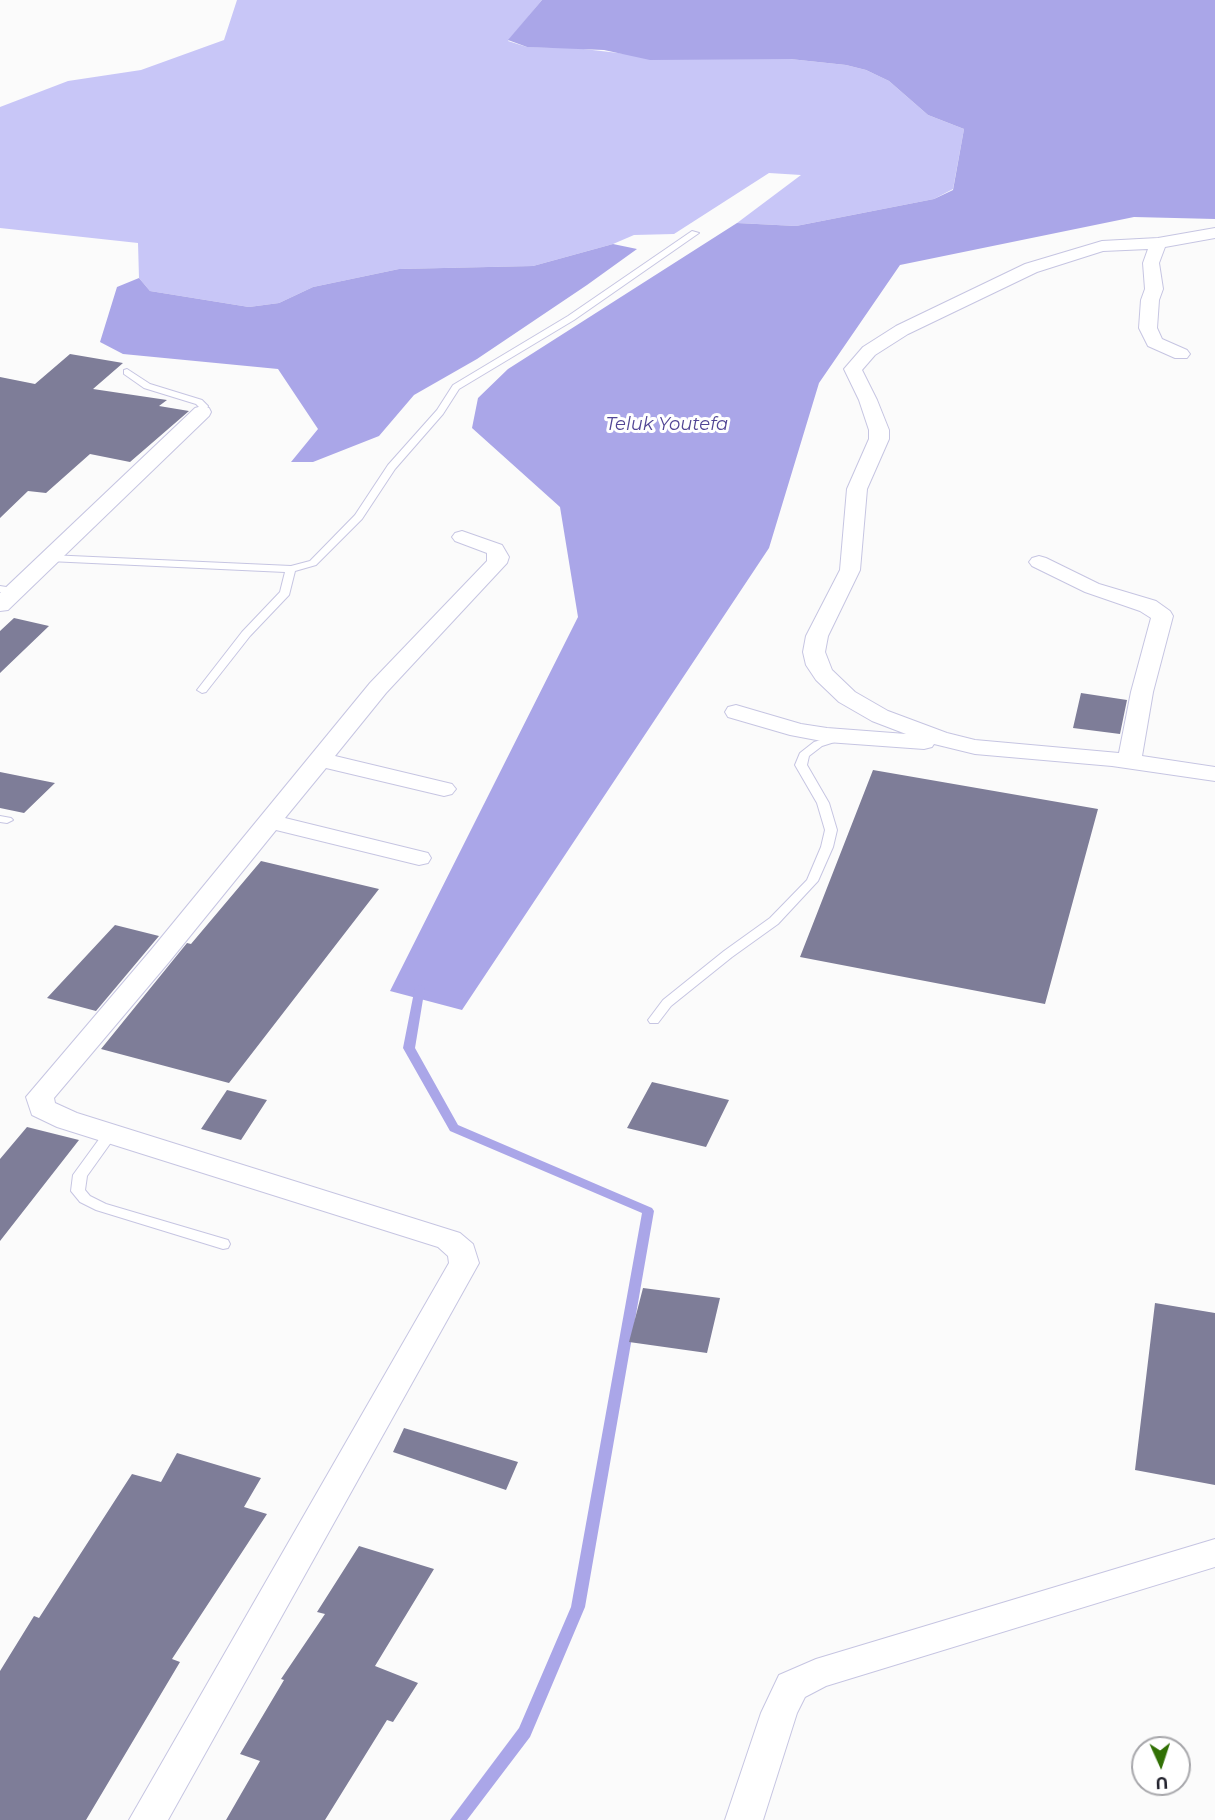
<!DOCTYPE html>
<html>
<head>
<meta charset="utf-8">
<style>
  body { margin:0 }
  #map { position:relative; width:1215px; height:1820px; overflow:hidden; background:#fbfbfb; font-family:Montserrat,sans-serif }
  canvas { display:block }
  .north { position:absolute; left:1131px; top:1736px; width:60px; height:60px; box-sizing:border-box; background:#fff; border:2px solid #a7a7ab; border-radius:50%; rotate:177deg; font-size:16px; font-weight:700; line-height:24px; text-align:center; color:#23232e }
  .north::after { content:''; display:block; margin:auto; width:21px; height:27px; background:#317005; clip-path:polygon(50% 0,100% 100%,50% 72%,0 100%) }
</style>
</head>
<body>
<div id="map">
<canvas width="1215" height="1820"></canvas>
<div class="north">U</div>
</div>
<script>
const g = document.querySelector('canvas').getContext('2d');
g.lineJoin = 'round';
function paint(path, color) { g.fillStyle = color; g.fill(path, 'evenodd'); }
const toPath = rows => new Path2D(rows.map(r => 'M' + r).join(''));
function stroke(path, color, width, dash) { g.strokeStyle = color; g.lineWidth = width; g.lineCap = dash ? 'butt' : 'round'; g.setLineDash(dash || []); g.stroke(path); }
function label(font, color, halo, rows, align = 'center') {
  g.font = font + ' Montserrat,sans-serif'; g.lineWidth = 6; g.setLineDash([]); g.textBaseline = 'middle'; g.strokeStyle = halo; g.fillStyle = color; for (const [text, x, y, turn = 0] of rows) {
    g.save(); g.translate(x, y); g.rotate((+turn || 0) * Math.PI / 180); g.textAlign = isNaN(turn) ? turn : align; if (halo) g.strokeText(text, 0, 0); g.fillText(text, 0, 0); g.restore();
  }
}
const green = toPath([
  [237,0,542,0,508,41,527,47,575,48,627,54,790,59,846,65,866,70,889,81,928,115,964,129,953,189,934,199,796,226,737,223,801,175,769,173,674,234,634,235,613,244,533,266,399,269,313,287,279,303,249,307,150,291,139,278,138,243,0,228,0,107,68,81,141,70,224,40]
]);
const water = toPath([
  [542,0,1215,0,1215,219,1134,217,900,265,819,383,769,548,462,1010,390,991,578,617,560,507,472,428,478,398,508,369,737,223,796,226,934,199,953,190,964,129,928,115,889,81,866,70,846,65,790,59,650,60,604,50,527,47,508,40],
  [613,244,637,249,587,285,477,359,414,395,379,436,313,462,291,462,318,429,278,369,123,354,100,342,117,287,139,278,150,291,249,307,279,303,313,287,399,269,533,266]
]);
const stream = toPath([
  [420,984,425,987,415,1048,458,1125,652,1208,654,1211,585,1607,530,1737,467,1820,450,1820,519,1728,571,1607,642,1213,450,1131,403,1048,415,987,420,984]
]);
const building = toPath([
  [70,354,123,363,93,389,167,400,159,406,189,411,130,462,90,454,46,493,28,491,0,518,0,377,35,384],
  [14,618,49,626,0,673,0,631],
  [1081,693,1127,700,1120,734,1073,728],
  [873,770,1098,809,1045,1004,800,957],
  [0,772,55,783,24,813,0,808],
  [261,861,379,889,229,1083,101,1049,187,943,191,944],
  [115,925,159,936,96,1011,47,998],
  [652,1082,729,1100,706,1147,627,1128],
  [227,1090,267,1100,241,1140,201,1129],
  [27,1127,79,1140,0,1241,0,1159],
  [643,1288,720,1298,707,1353,629,1342],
  [1155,1303,1215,1313,1215,1485,1135,1470],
  [404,1428,518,1462,506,1490,393,1452],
  [177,1453,261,1478,244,1507,267,1514,172,1659,180,1662,86,1820,0,1820,0,1671,34,1616,39,1618,132,1474,161,1482],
  [359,1546,434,1569,375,1666,418,1683,393,1722,387,1720,325,1820,226,1820,260,1761,240,1754,284,1680,281,1679,325,1614,317,1612]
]);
const service = toPath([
  [692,231,699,233,574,320,459,389,443,414,395,469,362,519,316,565,295,571,289,595,250,636,206,692,202,693,197,690,242,632,280,592,285,572,49,561,44,558,49,555,291,566,310,561,355,515,388,465,437,410,453,385,568,316,692,231],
  [127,369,150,384,202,400,208,406,206,412,202,415,199,414,199,407,196,404,144,388,124,374,124,370,127,369],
  [0,586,19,589,20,591,15,594,0,592,0,586],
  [840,734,844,735,845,737,844,739,822,746,809,756,807,765,829,803,837,830,833,847,818,881,778,924,732,957,671,1006,658,1023,650,1023,648,1020,663,1000,724,951,770,918,807,880,821,847,825,830,817,803,795,765,800,753,814,742,840,734],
  [0,816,11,818,13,820,7,823,0,822,0,816],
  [110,1129,115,1131,117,1134,87,1176,85,1190,90,1196,106,1204,228,1240,230,1244,228,1248,223,1249,96,1210,80,1202,71,1191,73,1175,105,1131,110,1129]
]);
const minor = toPath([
  [1215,228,1215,238,1165,247,1159,263,1163,289,1159,300,1157,328,1162,339,1187,350,1190,354,1187,358,1175,358,1148,346,1139,328,1141,300,1145,289,1143,263,1148,249,1103,251,1037,272,908,334,875,355,862,370,877,400,889,430,889,439,867,489,860,570,828,636,825,652,832,670,855,692,888,711,947,733,975,740,1119,753,1131,692,1151,618,1140,611,1085,592,1032,566,1029,562,1032,558,1039,556,1046,558,1099,584,1156,601,1170,611,1173,616,1153,692,1142,756,1215,767,1215,781,1112,766,975,754,934,744,932,747,924,749,827,742,790,735,728,717,725,712,728,707,736,705,801,724,827,728,906,734,872,721,839,702,816,680,806,665,803,652,806,636,840,570,847,489,869,439,869,430,859,400,844,369,863,347,896,326,1025,264,1102,241,1158,238,1215,228],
  [202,406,209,408,211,412,209,416,8,610,0,611,0,593,195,408,202,406],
  [462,531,502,545,509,557,507,563,386,693,335,756,452,784,456,789,452,794,444,796,326,768,285,818,428,853,431,858,428,863,419,865,276,830,169,962,54,1098,55,1103,77,1113,460,1233,473,1244,479,1263,168,1820,129,1820,449,1263,448,1256,438,1247,57,1127,32,1115,26,1097,151,950,370,683,487,561,487,553,455,541,452,537,455,533,462,531],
  [1215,1539,1215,1567,826,1686,805,1697,797,1713,763,1820,725,1820,761,1713,779,1675,816,1659,1215,1539]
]);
const farWaternames = [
  ["Teluk Youtefa",667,425]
];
paint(green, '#c8c6f7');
paint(water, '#aaa6e8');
paint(stream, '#aaa6e8');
paint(building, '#7e7d98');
stroke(service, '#c6c5e2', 2);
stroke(minor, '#c6c5e2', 2);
paint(service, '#fff');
paint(minor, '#fff');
label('italic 18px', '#524695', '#fff', farWaternames);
</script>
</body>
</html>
